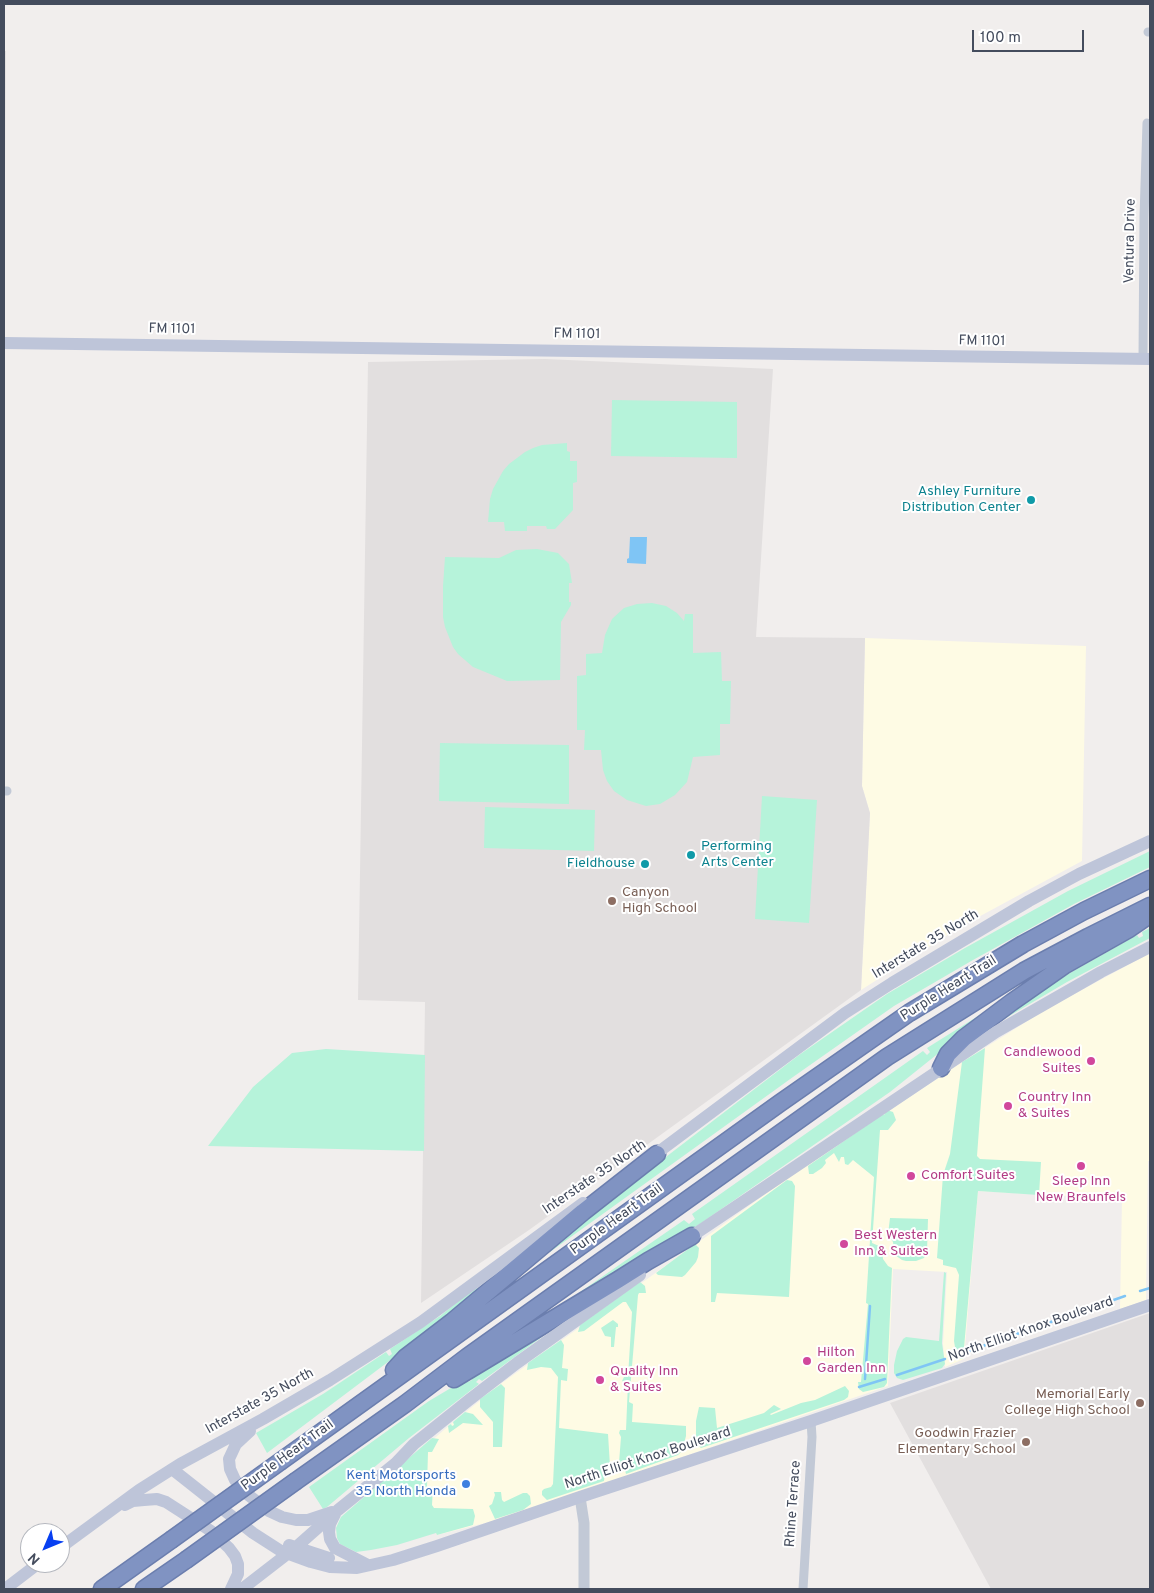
<!DOCTYPE html>
<html>
<head>
<meta charset="utf-8">
<style>
  body { margin:0 }
  #map { position:relative; width:1154px; height:1593px; overflow:hidden; background:#f1eeed; font-family:Overpass,sans-serif }
  canvas { display:block }
  .frame { position:absolute; inset:0; border:5px solid #444c5d; pointer-events:none }
  .north { position:absolute; left:20px; top:1523px; width:50px; height:50px; box-sizing:border-box; background:#fff; border:1px solid #b4b7be; border-radius:50%; rotate:225deg; font-size:14px; font-weight:700; line-height:20px; text-align:center; color:#444c5d }
  .north::after { content:''; display:block; margin:auto; width:18px; height:22px; background:#073ff1; clip-path:polygon(50% 0,100% 100%,50% 72%,0 100%) }
  .scale { position:absolute; left:972px; top:30px; width:112px; height:22px; box-sizing:border-box; border:2px solid #444c5d; border-top:0; padding-left:6px; font-size:15px; line-height:18px; white-space:nowrap; color:#444c5d; -webkit-text-stroke:4px #fff; paint-order:stroke }
</style>
</head>
<body>
<div id="map">
<canvas width="1154" height="1593"></canvas>
<div class="frame"></div>
<div class="north">N</div>
<div class="scale">100 m</div>
</div>
<script>
const g = document.querySelector('canvas').getContext('2d');
g.lineJoin = 'round';
function paint(path, color) { g.fillStyle = color; g.fill(path, 'evenodd'); }
const toPath = rows => new Path2D(rows.map(r => 'M' + r).join(''));
function stroke(path, color, width, dash) { g.strokeStyle = color; g.lineWidth = width; g.lineCap = dash ? 'butt' : 'round'; g.setLineDash(dash || []); g.stroke(path); }
function label(font, color, halo, rows, align = 'center') {
  g.font = font + ' Overpass,sans-serif'; g.lineWidth = 4; g.setLineDash([]); g.textBaseline = 'middle'; g.strokeStyle = halo; g.fillStyle = color; for (const [text, x, y, turn = 0] of rows) {
    g.save(); g.translate(x, y); g.rotate((+turn || 0) * Math.PI / 180); g.textAlign = isNaN(turn) ? turn : align; if (halo) g.strokeText(text, 0, 0); g.fillText(text, 0, 0); g.restore();
  }
}
const commercial = toPath([
  [865,638,1086,646,1082,861,960,927,861,990,870,813,862,786],
  [1150,953,1150,1161,1148,1161,1146,1300,1120,1309,1122,1199,978,1191,964,1359,945,1367,943,1344,947,1272,893,1269,888,1386,505,1518,437,1535,406,1463,452,1423,502,1383,788,1178,967,1059,1045,1010]
]);
const education = toPath([
  [4,51,6,51,4,300],
  [545,359,773,369,756,637,865,638,862,786,870,813,861,990,529,1230,421,1303,425,1002,358,1000,368,362],
  [1150,1313,1150,1589,991,1589,890,1403]
]);
const green = toPath([
  [612,400,737,402,737,458,611,456],
  [567,443,567,451,570,452,570,461,577,461,577,482,573,483,573,510,555,529,547,529,546,526,527,526,527,531,505,531,504,522,488,522,490,499,493,489,503,471,509,464,525,452,533,448,542,445],
  [537,549,558,553,569,564,572,583,569,583,569,602,571,602,571,605,561,622,560,680,507,681,473,667,458,654,453,647,445,627,443,617,443,586,445,557,499,558,516,550],
  [652,603,666,606,677,613,684,621,685,614,693,614,693,653,721,652,722,681,731,681,730,724,720,724,720,755,693,757,687,782,675,795,660,804,646,806,627,800,614,791,607,781,603,770,601,750,584,750,585,730,577,730,577,676,586,675,586,654,602,653,605,635,612,619,624,608,637,604],
  [440,743,569,745,569,804,439,801],
  [762,796,817,800,809,923,755,919],
  [485,807,595,810,594,851,484,848],
  [1150,851,1150,867,1074,904,973,960,894,1006,793,1077,550,1252,547,1248,799,1055,887,994,965,948,1068,891],
  [1150,928,1150,938,1067,982,994,1025,1056,981,1137,935,1139,938,1143,936,1142,932],
  [1010,996,890,1092,694,1228,571,1303,570,1299,684,1220,689,1224,695,1219,692,1214,923,1051,927,1055,930,1052,927,1048],
  [985,1048,977,1156,980,1159,1041,1162,1039,1195,978,1191,963,1359,960,1359,956,1353,954,1341,959,1275,956,1268,943,1265,943,1260,937,1258,943,1175,950,1154,962,1062],
  [326,1049,425,1055,424,1151,208,1146,253,1087,292,1053],
  [887,1110,893,1112,896,1120,888,1130,880,1130,872,1243,879,1246,882,1249,883,1259,888,1266,892,1268,887,1383,884,1387,863,1392,859,1389,858,1382,861,1382,868,1304,866,1303,874,1177,853,1160,848,1165,845,1164,844,1157,841,1157,839,1162,834,1153,825,1160,826,1163,822,1168,813,1174,809,1174,808,1166,883,1114,884,1115],
  [787,1180,792,1181,795,1186,789,1297,717,1293,715,1302,711,1302,711,1236],
  [890,1218,928,1219,927,1252,924,1258,916,1261,906,1261,902,1260,895,1255,893,1242,888,1234],
  [695,1244,699,1248,698,1257,696,1262,685,1275,682,1277,658,1275,656,1273],
  [944,1272,946,1273,942,1343,945,1364,942,1368,903,1380,897,1378,894,1373,894,1365,897,1351,903,1339,906,1337,939,1341],
  [640,1282,645,1286,646,1293,639,1293,638,1295,629,1402,633,1404,632,1422,686,1426,686,1436,682,1451,678,1455,626,1474,624,1466,619,1463,621,1437,619,1433,620,1430,626,1430,628,1383,622,1381,624,1377,628,1377,632,1312,626,1302,623,1302,584,1331,578,1332,580,1325],
  [476,1287,481,1292,267,1453,256,1433,323,1394,386,1352,389,1356,392,1354,390,1349,440,1316],
  [613,1320,618,1324,618,1327,616,1327,614,1347,611,1347,611,1337,605,1336,601,1328],
  [539,1333,542,1337,482,1381,479,1379,476,1382,479,1384,409,1438,327,1507,323,1509,309,1487,429,1401,466,1379,468,1382,472,1380,471,1376],
  [561,1340,564,1345,562,1368,568,1369,567,1381,561,1380,559,1428,608,1434,610,1466,605,1472,604,1481,547,1500,542,1495,542,1491,544,1489,551,1487,553,1484,558,1377,551,1368,541,1367,527,1370,528,1363],
  [501,1384,505,1388,502,1447,493,1447,493,1422,480,1407,480,1399],
  [845,1386,849,1391,848,1397,844,1400,701,1448,696,1443,696,1421,699,1407,715,1408,717,1428,764,1413,774,1405,781,1409,770,1414,771,1415,801,1403,815,1400],
  [465,1412,473,1414,483,1425,463,1423,449,1433,448,1426,451,1424,452,1426,454,1425,453,1422],
  [432,1438,439,1439,432,1452,428,1452,427,1487,433,1487,432,1505,434,1508,473,1509,475,1516,473,1525,437,1535,436,1533,397,1545,371,1550,356,1552,340,1544,337,1538,336,1528,341,1517],
  [494,1492,501,1492,502,1500,504,1502,523,1493,527,1493,530,1496,531,1504,523,1510,495,1519,489,1506,492,1504,495,1495]
]);
const water = toPath([
  [630,537,647,537,646,564,627,563,627,559,629,558]
]);
const stream = toPath([
  [1140,1291,1150,1288],
  [957,1355,1125,1296],
  [897,1375,945,1359],
  [865,1379,870,1306],
  [859,1387,885,1379]
]);
const minor = toPath([
  [1148,32,1150,32],
  [1143,359,1144,217,1147,123],
  [4,791,7,791],
  [803,1589,812,1437,811,1421]
]);
const tertiary = toPath([
  [580,1497,584,1523,584,1589]
]);
const secondary = toPath([
  [4,343,1150,359],
  [649,1159,845,1013,892,983,1029,901,1079,874,1150,841],
  [686,1240,996,1032,1101,972,1150,947],
  [250,1431,236,1444,229,1459,230,1469,235,1480,247,1494,269,1511,282,1517,296,1520,308,1520,332,1512],
  [172,1469,253,1533,281,1551,311,1562,330,1567,357,1568,393,1560,437,1546,580,1497,811,1421,1150,1305],
  [125,1505,133,1501,144,1500,157,1499,166,1502,211,1531,229,1548,235,1556,238,1564,238,1574,231,1589],
  [335,1514,330,1524,329,1532,330,1539,335,1548,368,1565],
  [289,1545,329,1558],
  [60,1548,139,1490,180,1464,263,1419,330,1380,421,1322,583,1203],
  [5,1589,39,1563],
  [242,1589,295,1548,338,1510,396,1463,414,1444,469,1400,517,1363,640,1275]
]);
const motorway = toPath([
  [941,1068,948,1054,964,1038,1012,1002,1065,965,1129,929,1148,916],
  [394,1370,406,1357,453,1321,583,1212,657,1154],
  [454,1379,618,1280,648,1261,692,1236],
  [281,1461,780,1103,909,1013,1023,944,1084,911,1150,879],
  [296,1481,405,1404,467,1357,887,1057,1024,971,1088,937,1150,906],
  [102,1589,171,1540],
  [144,1589,186,1560]
]);
const motorwayBridge = toPath([
  [171,1540,281,1461],
  [186,1560,296,1481]
]);
const markers = [
  [1031,500,5,"#0f9aa8"],
  [691,855,5,"#0f9aa8"],
  [645,864,5,"#0f9aa8"],
  [612,901,5,"#8d6e63"],
  [1091,1061,5,"#d1479c"],
  [1008,1106,5,"#d1479c"],
  [1081,1166,5,"#d1479c"],
  [911,1176,5,"#d1479c"],
  [844,1244,5,"#d1479c"],
  [807,1361,5,"#d1479c"],
  [600,1380,5,"#d1479c"],
  [1140,1403,5,"#8d6e63"],
  [1026,1442,5,"#8d6e63"],
  [466,1484,5,"#3f7fe0"]
];
const streetNames = [
  ["Ventura Drive",1131,241,-89],
  ["FM 1101",172,330,1],
  ["FM 1101",577,335,1],
  ["FM 1101",982,342,1],
  ["Interstate 35 North",926,945,-31],
  ["Purple Heart Trail",949,989,-32],
  ["Interstate 35 North",595,1178,-34],
  ["Purple Heart Trail",617,1220,-36],
  ["North Elliot Knox Boulevard",1031,1330,-19],
  ["Interstate 35 North",260,1402,-29],
  ["Purple Heart Trail",288,1456,-36],
  ["North Elliot Knox Boulevard",648,1459,-18],
  ["Rhine Terrace",794,1504,-86]
];
const cultureNames = [
  ["Ashley Furniture",1021,492],
  ["Distribution Center",1021,508],
  ["Performing",701,847,"left"],
  ["Arts Center",701,863,"left"],
  ["Fieldhouse",635,864]
];
const educationNames = [
  ["Canyon",622,893,"left"],
  ["High School",622,909,"left"],
  ["Memorial Early",1130,1395],
  ["College High School",1130,1411],
  ["Goodwin Frazier",1016,1434],
  ["Elementary School",1016,1450]
];
const hotelNames = [
  ["Candlewood",1081,1053,"right"],
  ["Suites",1081,1069,"right"],
  ["Country Inn",1018,1098],
  ["& Suites",1018,1114],
  ["Comfort Suites",921,1176],
  ["Sleep Inn",1081,1182,"center"],
  ["New Braunfels",1081,1198,"center"],
  ["Best Western",854,1236],
  ["Inn & Suites",854,1252],
  ["Hilton",817,1353],
  ["Garden Inn",817,1369],
  ["Quality Inn",610,1372],
  ["& Suites",610,1388]
];
const shopNames = [
  ["Kent Motorsports",456,1476],
  ["35 North Honda",456,1492]
];
paint(commercial, '#fefbe4');
paint(education, '#e2dfdf');
paint(green, '#b6f3da');
paint(water, '#7fc5f5');
stroke(stream, '#7fc5f5', 2.5);
stroke(motorway, '#6b7eae', 19);
stroke(minor, '#c2c9d6', 9);
stroke(tertiary, '#c2c9d6', 11);
stroke(secondary, '#bec5d9', 12);
stroke(motorway, '#8093c2', 16);
stroke(motorwayBridge, '#6b7eae', 19, []);
stroke(motorwayBridge, '#8093c2', 16);
for (const [x, y, r, color] of markers) { const dot = new Path2D(); dot.arc(x, y, r, 0, 2 * Math.PI); g.fillStyle = color; g.fill(dot); stroke(dot, '#fff', 2); }
label('14px', '#444c5d', '#fff', streetNames);
label('14px', '#0d838f', '#fff', cultureNames, 'right');
label('14px', '#785e54', '#fff', educationNames, 'right');
label('14px', '#b23c85', '#fff', hotelNames, 'left');
label('14px', '#366cbe', '#fff', shopNames, 'right');
</script>
</body>
</html>
